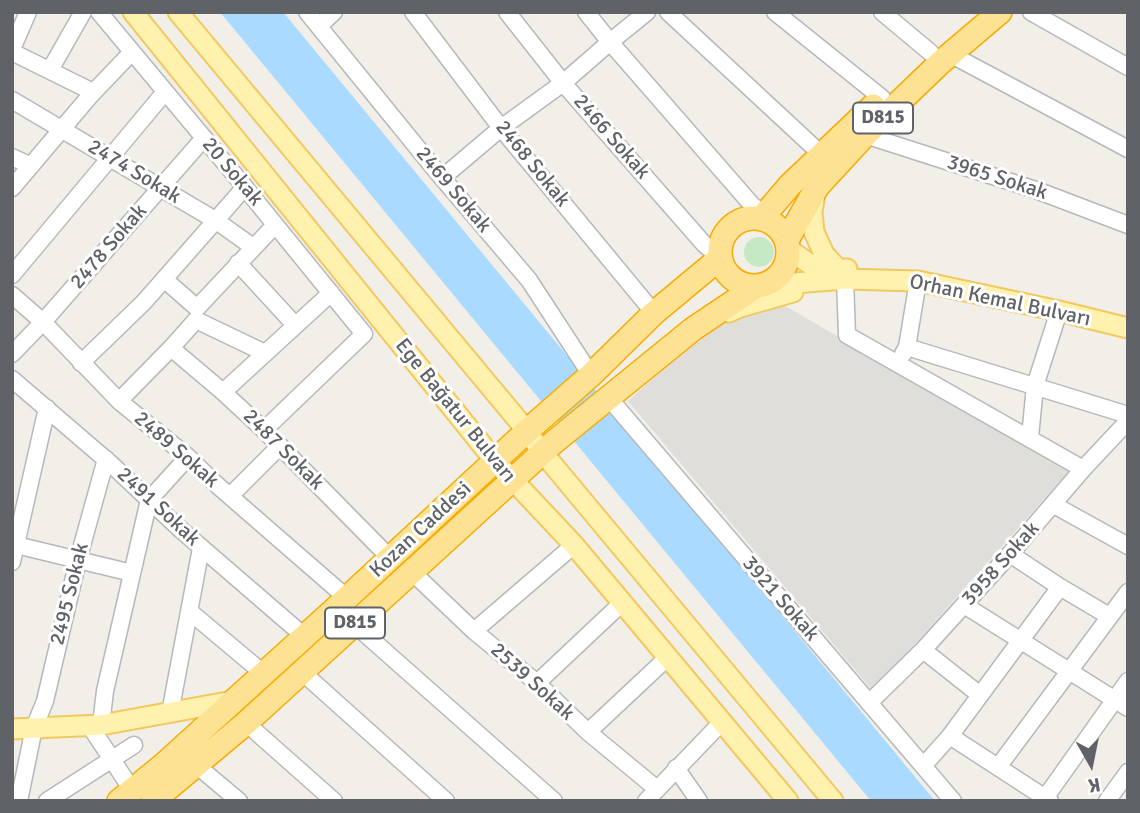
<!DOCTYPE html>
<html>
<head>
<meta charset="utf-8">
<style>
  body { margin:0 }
  #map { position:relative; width:1140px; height:813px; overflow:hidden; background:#f1efe8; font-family:Signika,sans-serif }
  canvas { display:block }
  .frame { position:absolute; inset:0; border:14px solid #5f6368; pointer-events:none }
  .north { position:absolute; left:1056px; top:729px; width:70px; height:70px; -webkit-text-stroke:5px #fff; paint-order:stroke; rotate:171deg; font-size:19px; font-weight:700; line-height:28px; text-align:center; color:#5f6368 }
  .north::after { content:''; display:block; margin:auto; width:24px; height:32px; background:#5f6368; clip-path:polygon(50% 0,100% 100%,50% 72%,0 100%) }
</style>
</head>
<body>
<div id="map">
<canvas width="1140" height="813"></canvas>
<div class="frame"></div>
<div class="north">K</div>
</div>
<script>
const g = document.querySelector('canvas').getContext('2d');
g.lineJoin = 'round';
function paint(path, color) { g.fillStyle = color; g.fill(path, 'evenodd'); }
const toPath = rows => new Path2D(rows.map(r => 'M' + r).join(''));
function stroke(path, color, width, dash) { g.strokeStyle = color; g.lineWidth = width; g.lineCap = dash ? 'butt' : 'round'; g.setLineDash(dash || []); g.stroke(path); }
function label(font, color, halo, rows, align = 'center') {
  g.font = font + ' Signika,sans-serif'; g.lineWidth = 6; g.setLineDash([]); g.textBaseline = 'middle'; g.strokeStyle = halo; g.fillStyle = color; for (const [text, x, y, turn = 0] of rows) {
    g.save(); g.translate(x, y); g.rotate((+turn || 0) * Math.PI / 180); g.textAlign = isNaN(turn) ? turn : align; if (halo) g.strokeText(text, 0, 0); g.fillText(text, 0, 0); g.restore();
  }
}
const industrial = toPath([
  [775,300,1069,471,873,691,628,401,719,319]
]);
const green = toPath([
  '744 252a15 15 0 1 1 30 0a15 15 0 1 1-30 0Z'
]);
const water = toPath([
  [220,12,283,12,935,801,871,801]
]);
const minor = toPath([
  [99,12,234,174,364,334,264,430],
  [307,12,438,173,529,280,591,375],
  [413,12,501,128,654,313],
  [507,12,563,83,704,244,720,258],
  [586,12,610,42,752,205,764,215],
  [668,12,821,154],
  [775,12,882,98],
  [882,12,931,53],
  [1031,12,1128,67],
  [319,26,334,12],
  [12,49,28,12],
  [12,52,93,92],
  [950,54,1128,149],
  [50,70,83,12],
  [12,100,215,220,253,247],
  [865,135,1036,190,1128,225],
  [12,157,31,166],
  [442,178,501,128,563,83,610,42,647,12],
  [12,188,89,97,132,52],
  [238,263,295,325],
  [12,275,165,92],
  [164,279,197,308,275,225],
  [845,279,847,335,1083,469],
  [12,295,43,322,119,401,188,457,217,485,347,598],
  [907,347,1128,415],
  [171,348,223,392,264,430,390,558],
  [12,354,43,322,204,138],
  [903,354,907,347,918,281],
  [81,363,144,302,245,187],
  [12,379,111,464,180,529,304,636],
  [223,392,331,293],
  [608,397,953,801],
  [119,401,171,348,196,320,265,353],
  [1030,437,1035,386,1059,311],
  [230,496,280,446],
  [1054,505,1128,546],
  [12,544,132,573],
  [1010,554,1060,587,1109,616],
  [12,562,47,408],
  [411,571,474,631,537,683,588,732,657,789],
  [964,605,1128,708],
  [189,611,263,673],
  [354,624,554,801],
  [474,631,574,545],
  [923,650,980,695],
  [301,671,446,801],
  [537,683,622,603],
  [869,703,923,650,1010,554,1083,469,1128,421],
  [170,713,201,548],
  [246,723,334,801],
  [101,725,105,691,149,500,188,457],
  [90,726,132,790],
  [588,732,667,658],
  [950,736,1050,801],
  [195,764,239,801],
  [923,766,950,736,1060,587],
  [998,767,1128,592],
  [676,768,699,801],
  [1045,798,1128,681],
  [19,801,34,728,45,701,78,560,106,459],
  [47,801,134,745],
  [646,801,722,722],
  [1107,801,1128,772]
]);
const major = toPath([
  [133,12,495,461,574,545,788,801],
  [178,12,527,431,543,453,833,801],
  [815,194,812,212,814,232,824,254,838,269],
  [787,240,792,252,810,264,825,269,847,269],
  [757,286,845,279,918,281,1059,311,1128,328],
  [729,312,740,307,793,292],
  [12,729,101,725,233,701]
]);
const highway = toPath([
  '720 252a34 34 0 1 1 68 0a34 34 0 1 1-68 0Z',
  [761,219,790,185,873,106],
  [787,240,817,187,865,135,940,63,1000,12],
  [119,801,162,766,347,598,527,431,591,375,654,313,720,258],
  [153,801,246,723,554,442,693,329,757,286]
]);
const shields = [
  [883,118,60],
  [355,623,60]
];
const shieldNames = [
  ["D815",883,118],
  ["D815",355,623]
];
const streetNames = [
  ["2466 Sokak",611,137,49],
  ["2468 Sokak",532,164,51],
  ["2474 Sokak",134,172,31],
  ["20 Sokak",232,172,50],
  ["3965 Sokak",997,178,18],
  ["2469 Sokak",453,190,50],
  ["2478 Sokak",109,247,-49],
  ["Orhan Kemal Bulvarı",1000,301,12],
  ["Ege Bağatur Bulvarı",455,411,51],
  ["2489 Sokak",176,450,41],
  ["2487 Sokak",283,450,45],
  ["2491 Sokak",158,507,43],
  ["Kozan Caddesi",421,530,-43],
  ["3958 Sokak",1001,564,-48],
  ["2495 Sokak",70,594,-76],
  ["3921 Sokak",780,599,49],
  ["2539 Sokak",532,682,42]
];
paint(industrial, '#e0deda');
paint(green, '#c5e8c5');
paint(water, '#aadaff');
stroke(minor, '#b5b8bc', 19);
stroke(major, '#f2c960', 23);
stroke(highway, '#f9ab00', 26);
stroke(minor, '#fff', 16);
stroke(major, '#fff2af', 19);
stroke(highway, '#fde293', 23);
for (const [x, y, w] of shields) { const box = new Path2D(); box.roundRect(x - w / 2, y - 15.5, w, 31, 5); g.fillStyle = '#fff'; g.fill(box); stroke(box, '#5f6368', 2); }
label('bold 19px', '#5f6368', null, shieldNames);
label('21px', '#5f6368', '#fff', streetNames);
</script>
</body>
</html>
